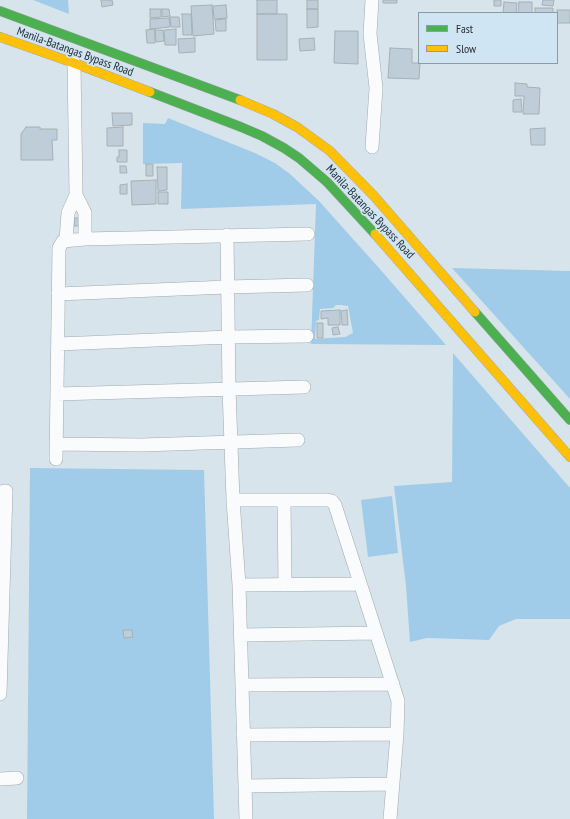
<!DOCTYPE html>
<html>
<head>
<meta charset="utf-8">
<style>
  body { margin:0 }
  #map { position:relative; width:570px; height:819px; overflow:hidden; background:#d8e4eb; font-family:"PT Sans Narrow",sans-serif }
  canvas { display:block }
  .legend { position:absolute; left:418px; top:12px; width:140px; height:52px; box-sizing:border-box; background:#d0e5f3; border:1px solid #8c9ca6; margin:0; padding:5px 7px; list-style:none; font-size:12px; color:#262e33 }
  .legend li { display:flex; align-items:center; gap:8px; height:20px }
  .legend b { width:20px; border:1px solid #8c9ca6 }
</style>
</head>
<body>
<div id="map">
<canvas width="570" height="819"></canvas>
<ul class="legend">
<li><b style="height:5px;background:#4caf50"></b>Fast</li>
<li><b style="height:5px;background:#ffc107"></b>Slow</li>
</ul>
</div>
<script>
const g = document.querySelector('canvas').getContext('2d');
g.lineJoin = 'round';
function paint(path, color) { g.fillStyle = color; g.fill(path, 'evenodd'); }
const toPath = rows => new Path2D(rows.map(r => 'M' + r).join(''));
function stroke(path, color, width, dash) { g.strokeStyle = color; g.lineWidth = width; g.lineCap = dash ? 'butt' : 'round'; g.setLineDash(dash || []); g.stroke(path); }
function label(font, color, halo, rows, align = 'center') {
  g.font = font + ' "PT Sans Narrow",sans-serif'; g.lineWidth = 3.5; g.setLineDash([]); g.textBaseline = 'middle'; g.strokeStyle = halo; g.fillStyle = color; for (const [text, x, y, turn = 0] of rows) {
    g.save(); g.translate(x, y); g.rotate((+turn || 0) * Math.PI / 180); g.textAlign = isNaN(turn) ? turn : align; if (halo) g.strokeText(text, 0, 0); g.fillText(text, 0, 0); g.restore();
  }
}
const green = toPath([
  [33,0,68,0,69,14],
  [168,118,255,153,275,163,290,174,319,201,379,268,446,345,311,344,316,204,181,209,182,163,143,164,143,123,165,124],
  [336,305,340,305,348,306,353,333,345,337,315,339,316,321,319,320,320,309,333,308],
  [452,268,570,271,570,399],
  [453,353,570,488,570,619,516,619,499,626,489,640,427,638,410,642,406,586,394,486,452,482],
  [30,468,204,470,214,819,27,819],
  [392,496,398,553,368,557,361,500]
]);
const building = toPath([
  [101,0,112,0,113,5,102,7,101,0],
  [257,0,277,0,277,14,257,14,257,0],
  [307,0,318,0,318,9,307,9,307,0],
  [383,0,397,0,397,3,383,3,383,0],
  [494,0,501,0,501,6,494,6,494,0],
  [543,0,554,0,553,6,542,5,543,0],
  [504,2,517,3,516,13,503,13,504,2],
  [519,2,532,2,532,13,518,13,519,2],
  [212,5,214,34,193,36,191,6,212,5],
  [226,5,227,18,214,19,213,6,226,5],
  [535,8,553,8,553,13,535,13,535,8],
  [150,9,161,9,161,17,150,18,150,9],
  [162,9,169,9,170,16,162,17,162,9],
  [307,9,318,9,318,27,307,28,307,9],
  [557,10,570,10,570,23,557,23,557,10],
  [182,14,191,14,192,35,183,35,182,14],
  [257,14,287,14,287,60,257,60,257,14],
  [170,17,179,17,180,27,171,27,170,17],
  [169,18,170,27,150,29,150,19,169,18],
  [226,19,226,31,216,31,215,20,226,19],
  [155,29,155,43,147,43,146,30,155,29],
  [176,29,176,45,165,45,164,30,176,29],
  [155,30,163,30,164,41,156,42,155,30],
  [335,31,358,31,358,64,334,63,335,31],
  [195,38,195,52,179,53,178,39,195,38],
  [314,38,315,50,300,51,299,39,314,38],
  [390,48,412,49,412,63,420,63,419,79,388,78,390,48],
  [515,83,527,84,527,87,540,88,539,114,523,114,524,96,515,96,515,83],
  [521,99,522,112,513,112,513,100,521,99],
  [112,113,132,113,132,125,113,126,112,113],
  [26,127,40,127,40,129,57,129,57,140,52,140,53,160,21,160,21,134,26,127],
  [123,127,123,146,107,146,107,128,123,127],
  [545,128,545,145,531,145,530,129,545,128],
  [119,150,127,150,127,162,117,162,117,157,119,157,119,150],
  [146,164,153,164,153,176,146,176,146,164],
  [120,166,126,166,127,173,120,173,120,166],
  [157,167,167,167,167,190,158,191,157,167],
  [156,180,156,204,132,205,131,181,156,180],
  [127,184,127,194,120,194,120,185,127,184],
  [158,192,168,192,168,204,158,204,158,192],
  [74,218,79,218,79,226,74,226,74,218],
  [340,310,340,325,328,325,328,318,321,319,321,311,340,310],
  [347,310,348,325,342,325,341,311,347,310],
  [317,323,323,323,323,338,317,338,317,323],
  [338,327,340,334,333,335,332,328,338,327],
  [123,630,132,630,133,637,124,638,123,630]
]);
const street = toPath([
  [372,147,376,88,370,34,372,0],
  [76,195,85,213,85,239],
  [227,235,229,389,233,500,239,585,246,819],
  [66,240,68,213,76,195,74,63],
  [58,294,227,287,307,285],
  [58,344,229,337,307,336],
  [57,394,304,387],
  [56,444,141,445,298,440],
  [56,459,59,248,63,241,85,239,308,234],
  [0,492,6,491,0,694],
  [233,500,327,500,332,501,335,505,398,701,397,734,390,819],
  [284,500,285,585],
  [239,585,360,584],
  [241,635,376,633],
  [242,685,393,684],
  [243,735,397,734],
  [0,779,17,778],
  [245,786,392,784]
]);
const fast = toPath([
  [0,11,240,100],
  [150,92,241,127,262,136,284,148,299,158,327,182,375,234],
  [475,312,570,420]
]);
const slow = toPath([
  [0,37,74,63,150,92],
  [240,100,273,114,297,127,330,151,374,196,475,312],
  [375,234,570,457]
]);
const streetNames = [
  ["Manila-Batangas Bypass Road",75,52,20],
  ["Manila-Batangas Bypass Road",370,212,47]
];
paint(green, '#a0cce9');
paint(building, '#becdd7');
stroke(building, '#a6b0b6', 1);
stroke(street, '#a0a9ae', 14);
stroke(fast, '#a0a9ae', 10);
stroke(slow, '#a0a9ae', 10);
stroke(street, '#f9fbfc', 13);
stroke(fast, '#4caf50', 9);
stroke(slow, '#ffc107', 9);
label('12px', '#262e33', '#d0e5f3', streetNames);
</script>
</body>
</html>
